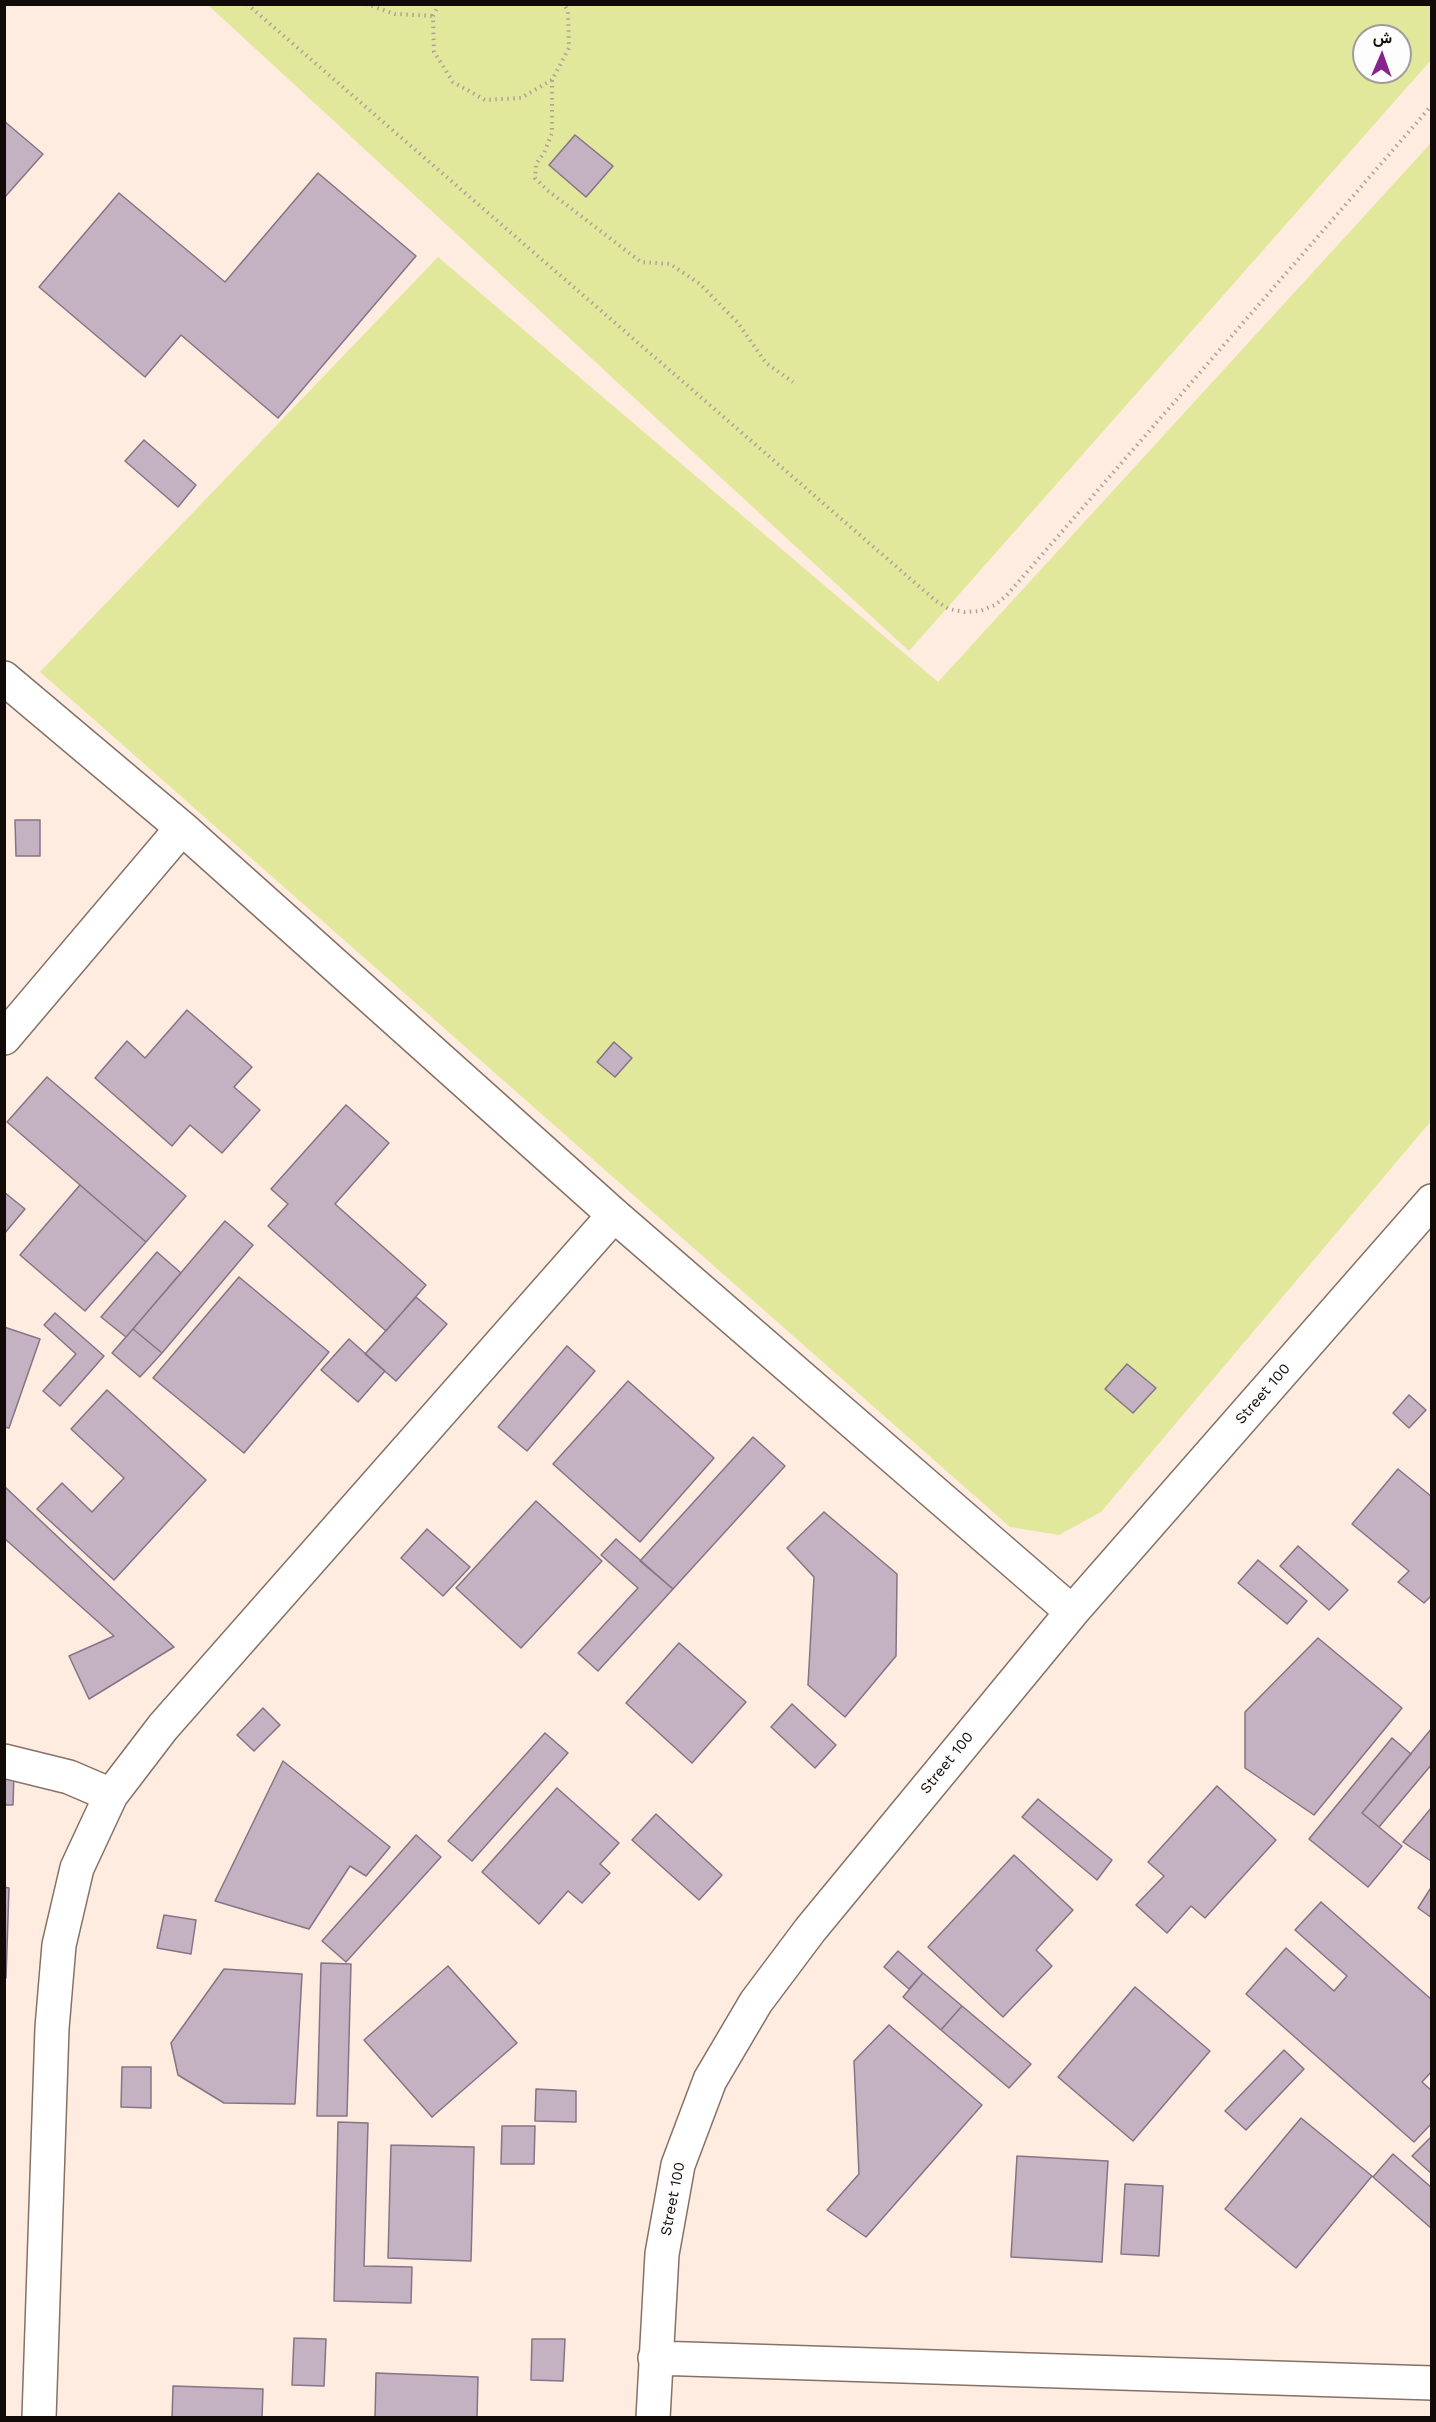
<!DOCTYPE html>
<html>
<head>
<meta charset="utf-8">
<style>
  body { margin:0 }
  #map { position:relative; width:1436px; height:2422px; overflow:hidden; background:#ffece1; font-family:"Work Sans",Vazirmatn,sans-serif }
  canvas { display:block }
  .frame { position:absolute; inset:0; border:6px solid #110a06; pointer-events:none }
  .north { position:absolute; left:1352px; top:24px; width:60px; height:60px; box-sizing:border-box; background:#fdfdfd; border:2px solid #9f9c9a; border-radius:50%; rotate:2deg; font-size:16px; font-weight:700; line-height:24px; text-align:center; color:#110a06 }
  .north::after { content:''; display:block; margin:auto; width:21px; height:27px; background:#86258e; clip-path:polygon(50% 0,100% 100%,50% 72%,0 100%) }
</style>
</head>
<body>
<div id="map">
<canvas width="1436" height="2422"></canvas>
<div class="frame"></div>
<div class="north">ش</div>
</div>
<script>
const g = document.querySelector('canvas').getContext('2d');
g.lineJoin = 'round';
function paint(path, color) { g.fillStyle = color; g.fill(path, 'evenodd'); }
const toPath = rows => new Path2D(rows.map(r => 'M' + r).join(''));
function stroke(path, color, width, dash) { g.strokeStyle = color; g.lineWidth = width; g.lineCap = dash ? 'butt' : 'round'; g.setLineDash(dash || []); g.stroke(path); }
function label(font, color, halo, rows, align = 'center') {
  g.font = font + ' "Work Sans",sans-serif'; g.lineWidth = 4.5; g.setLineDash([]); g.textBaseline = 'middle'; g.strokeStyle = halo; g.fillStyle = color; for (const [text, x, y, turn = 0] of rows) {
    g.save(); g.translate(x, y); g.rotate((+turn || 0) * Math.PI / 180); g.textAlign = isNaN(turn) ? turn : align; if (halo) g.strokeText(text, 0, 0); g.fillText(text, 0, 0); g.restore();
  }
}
const green = toPath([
  [1431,4,1432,59,909,651,208,5],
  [1364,36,1400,36,1400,72,1364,72],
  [1431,143,1431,1121,1101,1512,1059,1535,1010,1527,40,672,438,257,938,682]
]);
const building = toPath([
  [4,121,43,154,4,198,4,121],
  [575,135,613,166,586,197,549,165,575,135],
  [318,173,416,256,278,418,181,335,145,377,39,287,119,193,225,282,318,173],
  [144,440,196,485,178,507,125,461,144,440],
  [15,820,40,820,40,856,16,856,15,820],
  [187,1010,252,1067,234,1087,260,1110,222,1153,190,1125,172,1146,95,1078,127,1041,145,1058,187,1010],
  [614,1042,632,1058,615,1077,597,1062,614,1042],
  [47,1077,186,1196,146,1242,7,1122,47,1077],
  [346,1105,389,1143,335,1204,426,1285,386,1331,268,1226,288,1204,271,1189,346,1105],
  [80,1185,146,1242,85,1311,20,1255,80,1185],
  [4,1192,25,1209,4,1234,4,1192],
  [225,1221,253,1245,162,1353,133,1329,225,1221],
  [157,1252,181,1273,126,1337,101,1317,157,1252],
  [239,1277,329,1352,244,1453,153,1378,239,1277],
  [416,1297,447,1324,396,1381,365,1354,416,1297],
  [55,1313,104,1356,60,1406,43,1391,76,1354,44,1325,55,1313],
  [4,1327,40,1339,9,1428,4,1427,4,1327],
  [133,1329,162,1353,140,1377,112,1353,133,1329],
  [349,1339,385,1371,358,1402,321,1370,349,1339],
  [567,1346,595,1371,527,1451,498,1427,567,1346],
  [1127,1364,1156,1388,1133,1413,1105,1389,1127,1364],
  [628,1381,714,1458,640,1542,553,1464,628,1381],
  [107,1390,206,1480,114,1580,37,1509,62,1483,92,1512,124,1478,71,1429,107,1390],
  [1409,1395,1426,1410,1409,1428,1393,1413,1409,1395],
  [753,1437,785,1466,673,1589,640,1561,753,1437],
  [1398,1469,1432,1497,1432,1595,1424,1603,1398,1582,1409,1571,1352,1524,1398,1469],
  [4,1486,174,1647,89,1699,69,1656,114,1636,4,1538,4,1486],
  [536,1501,602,1561,521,1648,456,1588,536,1501],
  [824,1512,897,1574,896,1656,845,1717,808,1685,814,1577,787,1548,824,1512],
  [427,1529,470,1567,443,1596,401,1558,427,1529],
  [616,1539,673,1589,598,1671,578,1653,638,1588,601,1555,616,1539],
  [1298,1546,1348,1590,1329,1610,1280,1566,1298,1546],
  [1258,1560,1307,1601,1287,1624,1238,1583,1258,1560],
  [1318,1638,1402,1708,1314,1815,1245,1768,1245,1712,1318,1638],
  [679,1643,746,1702,692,1763,626,1703,679,1643],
  [792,1704,836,1745,815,1768,771,1727,792,1704],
  [263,1708,280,1725,254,1751,237,1735,263,1708],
  [1432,1728,1432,1764,1379,1827,1362,1813,1432,1728],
  [545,1733,568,1753,472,1861,448,1841,545,1733],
  [1392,1738,1411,1754,1362,1813,1402,1846,1368,1887,1309,1839,1392,1738],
  [283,1761,390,1847,366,1876,350,1866,309,1929,215,1901,283,1761],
  [4,1773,14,1773,13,1805,4,1805,4,1773],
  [1217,1786,1276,1840,1205,1918,1191,1906,1167,1933,1136,1905,1164,1876,1148,1862,1217,1786],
  [557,1788,619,1843,600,1864,610,1873,582,1903,568,1891,539,1924,482,1872,557,1788],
  [1038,1799,1112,1860,1097,1880,1022,1817,1038,1799],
  [1432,1807,1432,1875,1431,1861,1403,1842,1432,1807],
  [656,1814,722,1875,699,1900,632,1840,656,1814],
  [416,1835,441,1857,346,1962,322,1941,416,1835],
  [1014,1855,1073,1910,1036,1950,1052,1966,1003,2017,928,1947,1014,1855],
  [1432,1886,1432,1918,1418,1908,1432,1886],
  [4,1887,9,1888,6,1978,4,1978,4,1887],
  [1321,1902,1432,2000,1432,2071,1422,2082,1432,2091,1432,2123,1414,2142,1246,1994,1286,1948,1334,1991,1347,1976,1295,1930,1321,1902],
  [164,1915,196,1920,191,1954,157,1948,164,1915],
  [898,1951,923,1973,909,1989,884,1967,898,1951],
  [321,1963,351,1964,347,2116,317,2116,321,1963],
  [448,1966,517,2043,432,2117,364,2040,448,1966],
  [224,1969,302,1974,295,2104,224,2103,178,2075,171,2043,224,1969],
  [923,1973,962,2006,941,2030,903,1997,923,1973],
  [1135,1987,1210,2051,1133,2141,1058,2077,1135,1987],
  [962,2006,1031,2064,1009,2088,941,2030,962,2006],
  [889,2025,982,2105,866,2237,827,2210,859,2174,854,2061,889,2025],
  [1284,2050,1304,2069,1246,2130,1225,2111,1284,2050],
  [122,2067,151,2067,151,2108,121,2107,122,2067],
  [536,2089,576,2091,576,2122,535,2121,536,2089],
  [1301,2118,1372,2176,1296,2268,1225,2209,1301,2118],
  [338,2122,368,2123,364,2266,412,2267,411,2303,334,2301,338,2122],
  [502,2126,535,2126,534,2164,501,2164,502,2126],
  [1432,2136,1432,2174,1412,2156,1432,2136],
  [391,2145,474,2147,471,2261,388,2258,391,2145],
  [1393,2154,1432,2188,1432,2229,1373,2177,1393,2154],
  [1017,2156,1108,2161,1102,2262,1011,2257,1017,2156],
  [1125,2184,1163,2186,1159,2256,1121,2254,1125,2184],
  [294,2338,326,2339,324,2386,292,2385,294,2338],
  [532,2339,565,2339,563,2381,531,2380,532,2339],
  [376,2373,478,2377,477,2418,375,2418,376,2373],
  [173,2386,263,2389,262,2418,172,2418,173,2386]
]);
const path = toPath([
  [247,4,936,601,949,609,964,612,980,611,995,605,1007,595,1432,105],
  [366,4,395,14,433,16],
  [439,4,433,16,434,52,453,82,485,100,521,98,552,80,569,48,568,12,564,4],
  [552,80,552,133,544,153,536,164,535,178,547,190,641,262,670,264,700,284,738,323,766,363,793,382]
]);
const minor = toPath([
  [4,678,182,828,614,1215,1072,1612],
  [4,1038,182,828],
  [4,1761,69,1777,111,1795],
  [655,2358,1432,2383],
  [39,2418,52,2028,59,1945,77,1868,111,1795,163,1727,614,1215],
  [653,2418,662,2254,678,2165,710,2080,756,2002,810,1930,1072,1612,1432,1201]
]);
const streetNames = [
  ["Street 100",1263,1394,-49],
  ["Street 100",947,1763,-51],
  ["Street 100",673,2199,-79]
];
paint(green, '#e1e89b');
paint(building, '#c4b2c3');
stroke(building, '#857485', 1.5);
stroke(minor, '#857165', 36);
stroke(path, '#b0a198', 4, [1.5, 4.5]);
stroke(minor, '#fff', 33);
label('15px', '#110a06', '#fdfdfd', streetNames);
</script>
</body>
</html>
